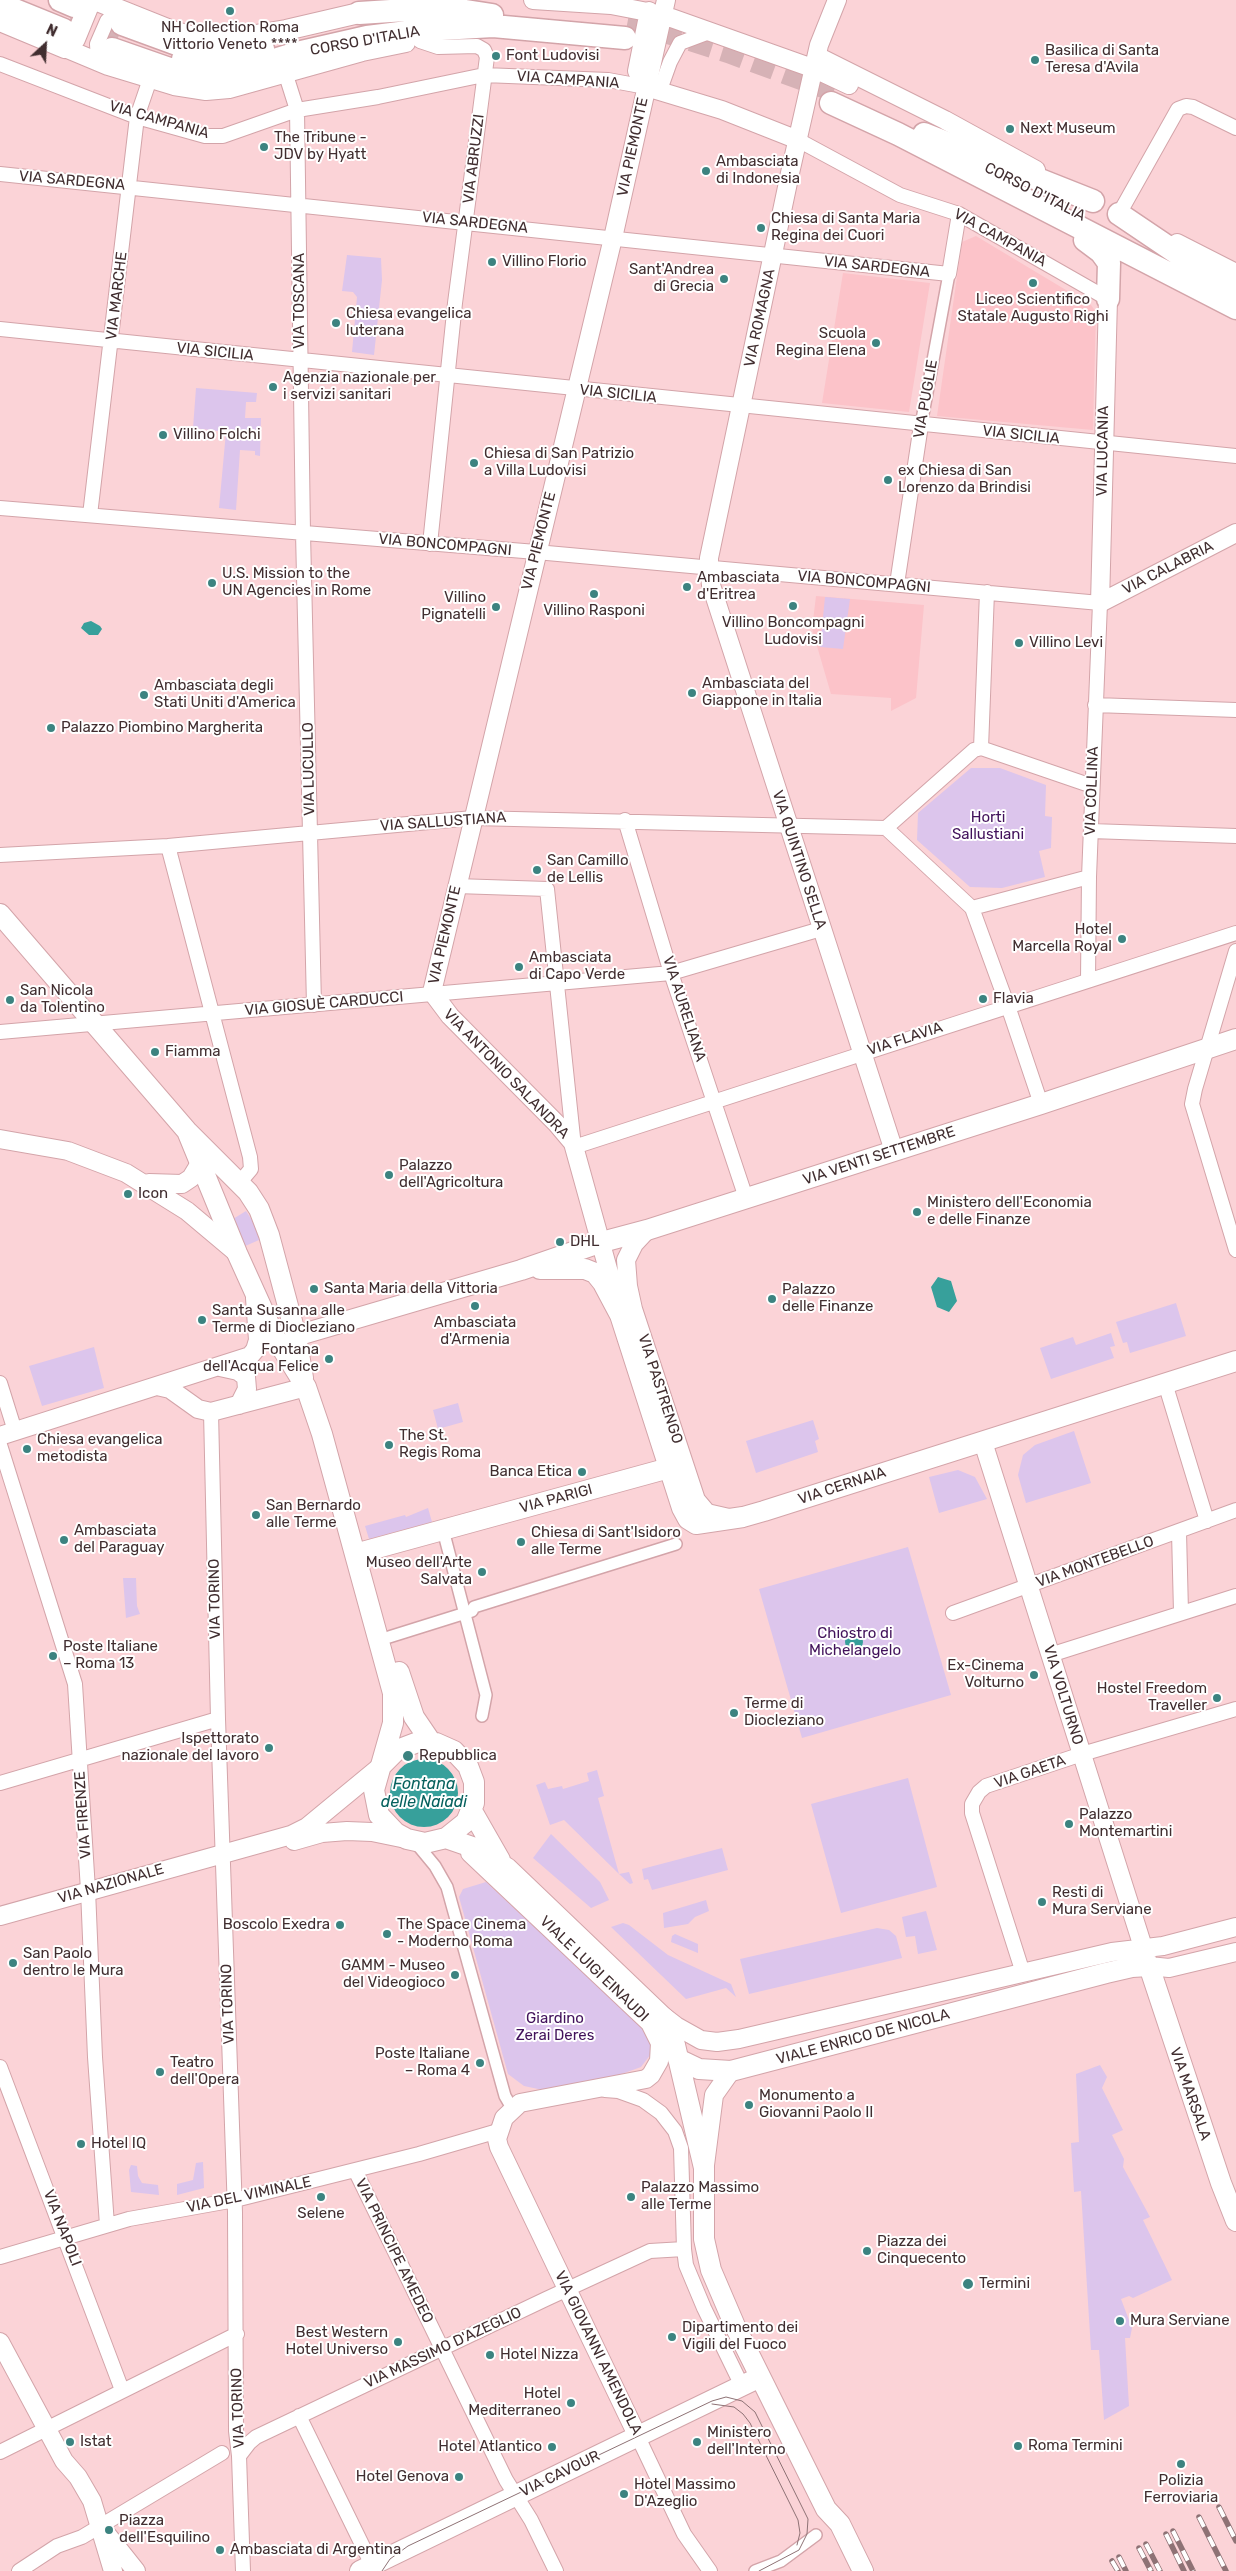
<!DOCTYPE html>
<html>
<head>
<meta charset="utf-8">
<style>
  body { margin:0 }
  #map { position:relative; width:1236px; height:2571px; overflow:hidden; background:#fbd3d7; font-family:Rubik,sans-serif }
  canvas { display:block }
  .north { position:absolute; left:20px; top:20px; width:50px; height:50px; -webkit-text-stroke:4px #fff; paint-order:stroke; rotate:25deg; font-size:14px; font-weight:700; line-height:20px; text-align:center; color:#412e30 }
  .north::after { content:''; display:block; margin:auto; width:18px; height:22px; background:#412e30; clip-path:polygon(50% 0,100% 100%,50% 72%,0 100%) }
</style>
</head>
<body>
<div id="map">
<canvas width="1236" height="2571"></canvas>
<div class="north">N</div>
</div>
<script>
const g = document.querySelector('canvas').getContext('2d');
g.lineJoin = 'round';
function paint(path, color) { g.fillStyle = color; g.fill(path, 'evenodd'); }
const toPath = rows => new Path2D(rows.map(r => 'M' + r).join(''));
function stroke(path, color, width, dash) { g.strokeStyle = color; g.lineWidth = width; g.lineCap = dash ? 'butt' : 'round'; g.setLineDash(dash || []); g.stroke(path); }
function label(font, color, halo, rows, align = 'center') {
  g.font = font + ' Rubik,sans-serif'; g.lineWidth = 4; g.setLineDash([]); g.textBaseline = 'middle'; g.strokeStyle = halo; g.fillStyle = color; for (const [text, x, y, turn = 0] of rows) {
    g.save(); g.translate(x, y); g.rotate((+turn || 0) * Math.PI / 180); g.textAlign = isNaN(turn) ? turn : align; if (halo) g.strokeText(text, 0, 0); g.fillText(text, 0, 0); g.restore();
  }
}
const built = toPath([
  [976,236,1091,305,1096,312,1093,430,937,416,962,242],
  [843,273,930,283,909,412,822,403],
  [816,596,924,605,916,698,891,711,891,698,831,694,812,629]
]);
const green = toPath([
  [347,255,381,258,382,280,374,355,352,352,357,297,353,292,342,291],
  [196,388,257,393,256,402,246,402,245,418,261,418,260,456,255,455,255,451,240,450,236,510,219,508,226,432,193,428],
  [825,597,850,599,843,649,820,647],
  [971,768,1000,768,1046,785,1045,816,1052,817,1051,848,1039,851,1045,877,1002,888,970,887,917,840,918,813],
  [246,1211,257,1228,259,1240,243,1247,233,1219],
  [1176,1303,1186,1336,1130,1353,1127,1342,1123,1343,1116,1322],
  [1111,1333,1115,1346,1110,1347,1114,1358,1051,1379,1040,1348,1073,1337,1076,1345],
  [94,1347,104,1388,42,1406,29,1366],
  [458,1403,463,1422,438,1429,433,1410],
  [813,1420,819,1439,815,1441,818,1452,756,1473,746,1441],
  [1074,1431,1091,1483,1026,1503,1018,1475,1023,1455,1035,1445],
  [958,1470,975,1477,987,1499,939,1513,929,1477],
  [428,1508,432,1522,369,1539,365,1526,405,1515,406,1517],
  [908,1547,951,1695,802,1738,759,1589],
  [123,1578,136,1578,137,1606,140,1614,126,1618],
  [597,1770,604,1796,598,1798,619,1874,629,1872,633,1883,630,1884,619,1874,564,1820,550,1825,536,1785,545,1782,548,1789,562,1786,563,1789,589,1781,587,1773],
  [908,1778,937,1887,841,1913,811,1804],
  [551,1834,600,1882,609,1900,591,1908,533,1858],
  [722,1848,728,1870,652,1890,648,1879,644,1880,642,1869],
  [486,1882,648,2032,654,2050,641,2067,616,2076,543,2090,524,2086,508,2074,459,1897,463,1889],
  [706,1900,709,1911,695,1917,688,1924,664,1928,663,1913],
  [926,1911,937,1950,918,1954,915,1936,906,1937,902,1917],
  [623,1923,629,1925,668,1955,731,1984,736,1997,726,1988,686,1999,611,1927],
  [877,1928,889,1930,896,1936,902,1958,749,1994,740,1959],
  [675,1934,698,1944,698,1953,671,1942,672,1936],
  [1100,2065,1107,2077,1102,2088,1123,2130,1112,2135,1124,2159,1123,2167,1150,2217,1143,2220,1172,2280,1133,2298,1129,2296,1121,2299,1132,2328,1130,2338,1125,2338,1129,2406,1104,2420,1099,2350,1091,2350,1081,2191,1074,2192,1071,2143,1079,2142,1076,2074],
  [203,2162,204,2188,177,2195,177,2184,193,2180,196,2163],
  [131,2165,137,2166,138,2176,142,2183,158,2185,159,2195,131,2192,129,2170]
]);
const water = toPath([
  [91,621,100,626,102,629,98,635,89,635,81,628,84,623],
  [938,1277,951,1281,957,1301,949,1312,937,1307,931,1287],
  '845 1642a9 9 0 1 1 18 0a9 9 0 1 1-18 0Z',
  '390 1793a34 34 0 1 1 68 0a34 34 0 1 1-68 0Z'
]);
const primaryTunnel = toPath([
  [70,19,118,38],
  [627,25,665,32,728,52,834,91]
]);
const pedestrian = toPath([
  [921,425,949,274],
  [443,1530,486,1695,482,1716],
  [389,1637,472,1611,474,1607,676,1544],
  [416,1843,435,1866,447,1887,505,2096,512,2108],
  [755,2571,781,2561,816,2535]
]);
const minor = toPath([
  [420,41,438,47,477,46,484,50,487,57,455,303,430,544],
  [98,62,97,44,107,21,119,9],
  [0,64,137,117,205,136,223,136,297,110,378,97,484,75,608,80,646,87],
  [285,72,297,110,303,533,314,1005],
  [660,90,670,62,680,43,712,31],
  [798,140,900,195,959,214,1108,299],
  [0,174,949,274,959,214],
  [1119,214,1178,109,1186,106,1193,107,1236,128],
  [0,329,1236,456],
  [0,508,536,552,1100,603,1089,877,1088,980],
  [90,515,137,117,150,79],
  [897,584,921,425],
  [1095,705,1236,710],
  [981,748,987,592],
  [625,820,671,973,746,1198],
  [1091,831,1236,836],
  [168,846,250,1157,251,1169,240,1182],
  [0,855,168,846,473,818,886,828],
  [1089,877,972,908,886,828,974,750,981,748,1092,786],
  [456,886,547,889,574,1147,1236,933],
  [972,908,1011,1015,1041,1104],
  [1236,951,1195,1089,1192,1104,1236,1250],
  [0,1032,671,973,821,929],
  [0,1383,15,1431],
  [1165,1383,1207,1521],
  [211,1412,218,1719,235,2212,236,2431,239,2456,243,2571],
  [0,1445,75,1684,88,1890,95,2057,107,2225],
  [1179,1532,1181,1612],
  [953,1613,1236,1510],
  [1050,1655,1236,1596],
  [0,1783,218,1719],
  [1023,1973,972,1813,972,1804,979,1792,986,1786,1082,1754,1236,1709],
  [0,2067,122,2390],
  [605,2090,618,2091,643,2100,661,2113,675,2131,681,2148,684,2249,686,2265,704,2308,742,2386],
  [355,2170,506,2480,531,2520,556,2571],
  [0,2257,129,2219,235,2200,419,2154,498,2131],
  [299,2416,372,2565],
  [638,2437,684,2534,710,2571],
  [0,2452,237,2334],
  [239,2456,249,2443,256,2437,546,2299,650,2251,684,2249],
  [19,2571,57,2546,82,2537,222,2453]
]);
const tertiary = toPath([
  [533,0,611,5,663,15,815,69,849,85],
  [837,0,819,45,790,173,709,558,709,568,711,585,894,1151],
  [65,48,108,66,174,86,206,91,229,89,362,52,406,43],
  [817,56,945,120,1036,170],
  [646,87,722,110,798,140],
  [646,87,637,71,649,11],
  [1177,243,1236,273],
  [1108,299,1100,603,1236,533],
  [0,1139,68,1151,126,1173,187,1211,237,1253],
  [149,1183,182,1184,191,1178,205,1155],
  [647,1230,634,1244,626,1260,628,1286,633,1309,696,1500,707,1513,729,1518],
  [616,1298,573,1143,557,1124,450,1016,432,992,613,238,666,0],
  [220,1367,238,1371,246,1377,247,1389,239,1405],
  [157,1386,170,1389,198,1409,211,1412,306,1387],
  [0,1436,250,1356,255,1350,258,1340,255,1298],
  [983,1442,1149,1966,1169,1968,1236,1952],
  [294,1841,322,1833,347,1831,372,1832,406,1839],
  [470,1853,650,2023,660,2043,659,2061,651,2075,646,2079,520,2103,504,2118,497,2139,499,2147,638,2437],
  [0,1916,291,1835,307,1827,381,1766],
  [663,2016,676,2026,701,2040,717,2042,739,2039,1112,1952,1163,1946,1236,1927],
  [705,2165,714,2095,731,2071],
  [0,2342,64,2461,78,2477,92,2501,113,2571],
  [101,2527,136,2571]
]);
const secondary = toPath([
  [95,0,175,32,213,42,286,30,359,13],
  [0,21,65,48,75,39,91,0],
  [0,914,187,1131,248,1192,259,1209,269,1235,296,1336,303,1378],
  [187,1131,237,1253,275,1337,306,1387,322,1434,393,1693,393,1723,374,1790,379,1815,396,1833,407,1839,425,1843,446,1838,466,1822,474,1803,474,1782,468,1766,454,1751,436,1743,418,1742,397,1750,381,1766],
  [540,1269,585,1269,595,1273,603,1283,620,1315,682,1508,688,1519,696,1524,743,1517,764,1511,1236,1361],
  [296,1336,521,1270,602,1242,647,1230,1041,1104,1236,1039],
  [355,1554,669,1468],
  [399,1672,414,1717,431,1742],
  [472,1811,500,1860],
  [446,1838,475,1848,507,1868,666,2020,675,2045,704,2168,704,2239,711,2270,735,2326,826,2509,840,2524,863,2571],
  [678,2059,699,2069,731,2071,1106,1973,1132,1967,1149,1966,1221,2183,1236,2221],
  [360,2571,760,2377]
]);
const primary = toPath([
  [60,0,74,6],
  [0,4,64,30],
  [359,13,422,9,466,11,492,15],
  [122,24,204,54],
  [112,49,178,72,214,75,232,73,297,53,367,37,424,30,493,26,625,38],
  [183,59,208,60,263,49],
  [831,103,898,134,1236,308],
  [924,134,1093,201],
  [1119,214,1236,293],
  [1085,240,1101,252,1109,263,1108,299]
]);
const tram = toPath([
  [712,2404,734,2407,743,2414,750,2423,798,2520,800,2533,797,2545],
  [382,2571,390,2559,408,2546,712,2401,726,2397,742,2401,755,2412,808,2519,807,2534,799,2550,759,2571]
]);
const rail = toPath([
  [1219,2507,1236,2541],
  [1199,2517,1226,2571],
  [1173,2531,1193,2571],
  [1166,2534,1184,2571],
  [1146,2544,1160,2571],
  [1139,2548,1151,2571],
  [1119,2557,1126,2571],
  [1112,2561,1118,2571]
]);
const markers = [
  [230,11,5,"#3c8380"],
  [496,56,5,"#3c8380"],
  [1035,60,5,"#3c8380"],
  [1010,129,5,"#3c8380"],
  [264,147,5,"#3c8380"],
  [706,171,5,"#3c8380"],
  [761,228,5,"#3c8380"],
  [492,262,5,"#3c8380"],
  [724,279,5,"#3c8380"],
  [1033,283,5,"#3c8380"],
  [336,323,5,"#3c8380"],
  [876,343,5,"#3c8380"],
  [273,387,5,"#3c8380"],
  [163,435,5,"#3c8380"],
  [474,463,5,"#3c8380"],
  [888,480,5,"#3c8380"],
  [212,583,5,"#3c8380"],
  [687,587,5,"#3c8380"],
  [594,594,5,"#3c8380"],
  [793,606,5,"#3c8380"],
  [496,607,5,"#3c8380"],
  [1019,643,5,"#3c8380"],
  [692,693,5,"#3c8380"],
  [144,695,5,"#3c8380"],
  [51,728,5,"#3c8380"],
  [537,870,5,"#3c8380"],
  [1122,939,5,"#3c8380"],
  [519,967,5,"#3c8380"],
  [983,999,5,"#3c8380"],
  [10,1000,5,"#3c8380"],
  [155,1052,5,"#3c8380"],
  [389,1175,5,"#3c8380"],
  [128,1194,5,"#3c8380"],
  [917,1212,5,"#3c8380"],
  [560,1242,5,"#3c8380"],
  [314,1289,5,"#3c8380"],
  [772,1299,5,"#3c8380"],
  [475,1306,5,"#3c8380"],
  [202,1320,5,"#3c8380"],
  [329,1359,5,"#3c8380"],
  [389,1445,5,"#3c8380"],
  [27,1449,5,"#3c8380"],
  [582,1472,5,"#3c8380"],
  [256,1515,5,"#3c8380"],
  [64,1540,5,"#3c8380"],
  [521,1542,5,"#3c8380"],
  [482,1572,5,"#3c8380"],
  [53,1656,5,"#3c8380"],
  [1034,1675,5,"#3c8380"],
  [1217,1698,5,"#3c8380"],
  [734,1713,5,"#3c8380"],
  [269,1748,5,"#3c8380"],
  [408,1756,6,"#3c8380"],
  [1069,1824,5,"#3c8380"],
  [1042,1902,5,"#3c8380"],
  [340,1925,5,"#3c8380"],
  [387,1934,5,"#3c8380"],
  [13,1963,5,"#3c8380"],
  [455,1975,5,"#3c8380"],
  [480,2063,5,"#3c8380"],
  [160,2072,5,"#3c8380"],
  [749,2105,5,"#3c8380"],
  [81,2144,5,"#3c8380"],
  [321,2197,5,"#3c8380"],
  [631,2197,5,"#3c8380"],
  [867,2251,5,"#3c8380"],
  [968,2284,6,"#3c8380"],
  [1120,2321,5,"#3c8380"],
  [672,2337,5,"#3c8380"],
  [398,2342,5,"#3c8380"],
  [490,2355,5,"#3c8380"],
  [571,2403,5,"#3c8380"],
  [70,2442,5,"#3c8380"],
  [697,2442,5,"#3c8380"],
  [1018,2446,5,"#3c8380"],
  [552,2447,5,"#3c8380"],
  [1181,2464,5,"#3c8380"],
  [459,2477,5,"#3c8380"],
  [624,2494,5,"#3c8380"],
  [109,2530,5,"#3c8380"],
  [220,2550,5,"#3c8380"]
];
const poiNames = [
  ["NH Collection Roma",230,28,"center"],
  ["Vittorio Veneto ****",230,45,"center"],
  ["Basilica di Santa",1045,51],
  ["Teresa d'Avila",1045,68],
  ["Font Ludovisi",506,56],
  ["Next Museum",1020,129],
  ["The Tribune -",274,138],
  ["JDV by Hyatt",274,155],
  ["Ambasciata",716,162],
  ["di Indonesia",716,179],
  ["Chiesa di Santa Maria",771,219],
  ["Regina dei Cuori",771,236],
  ["Villino Florio",502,262],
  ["Sant'Andrea",714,270,"right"],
  ["di Grecia",714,287,"right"],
  ["Liceo Scientifico",1033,300,"center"],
  ["Statale Augusto Righi",1033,317,"center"],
  ["Chiesa evangelica",346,314],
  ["luterana",346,331],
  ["Scuola",866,334,"right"],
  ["Regina Elena",866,351,"right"],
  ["Agenzia nazionale per",283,378],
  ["i servizi sanitari",283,395],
  ["Villino Folchi",173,435],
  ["Chiesa di San Patrizio",484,454],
  ["a Villa Ludovisi",484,471],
  ["ex Chiesa di San",898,471],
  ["Lorenzo da Brindisi",898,488],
  ["U.S. Mission to the",222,574],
  ["UN Agencies in Rome",222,591],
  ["Ambasciata",697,578],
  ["d'Eritrea",697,595],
  ["Villino",486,598,"right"],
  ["Pignatelli",486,615,"right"],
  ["Villino Rasponi",594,611,"center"],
  ["Villino Boncompagni",793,623,"center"],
  ["Ludovisi",793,640,"center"],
  ["Villino Levi",1029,643],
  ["Ambasciata del",702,684],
  ["Giappone in Italia",702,701],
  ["Ambasciata degli",154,686],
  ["Stati Uniti d'America",154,703],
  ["Palazzo Piombino Margherita",61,728],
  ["San Camillo",547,861],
  ["de Lellis",547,878],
  ["Hotel",1112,930,"right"],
  ["Marcella Royal",1112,947,"right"],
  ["Ambasciata",529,958],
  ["di Capo Verde",529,975],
  ["San Nicola",20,991],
  ["da Tolentino",20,1008],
  ["Flavia",993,999],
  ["Fiamma",165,1052],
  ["Palazzo",399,1166],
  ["dell'Agricoltura",399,1183],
  ["Icon",138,1194],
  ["Ministero dell'Economia",927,1203],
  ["e delle Finanze",927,1220],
  ["DHL",570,1242],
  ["Santa Maria della Vittoria",324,1289],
  ["Palazzo",782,1290],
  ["delle Finanze",782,1307],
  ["Santa Susanna alle",212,1311],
  ["Terme di Diocleziano",212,1328],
  ["Ambasciata",475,1323,"center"],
  ["d'Armenia",475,1340,"center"],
  ["Fontana",319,1350,"right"],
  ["dell'Acqua Felice",319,1367,"right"],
  ["The St.",399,1436],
  ["Regis Roma",399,1453],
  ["Chiesa evangelica",37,1440],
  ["metodista",37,1457],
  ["Banca Etica",572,1472,"right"],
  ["San Bernardo",266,1506],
  ["alle Terme",266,1523],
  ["Ambasciata",74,1531],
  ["del Paraguay",74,1548],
  ["Chiesa di Sant'Isidoro",531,1533],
  ["alle Terme",531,1550],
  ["Museo dell'Arte",472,1563,"right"],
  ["Salvata",472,1580,"right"],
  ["Poste Italiane",63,1647],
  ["– Roma 13",63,1664],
  ["Ex-Cinema",1024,1666,"right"],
  ["Volturno",1024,1683,"right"],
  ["Hostel Freedom",1207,1689,"right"],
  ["Traveller",1207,1706,"right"],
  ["Terme di",744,1704],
  ["Diocleziano",744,1721],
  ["Ispettorato",259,1739,"right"],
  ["nazionale del lavoro",259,1756,"right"],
  ["Repubblica",419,1756],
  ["Palazzo",1079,1815],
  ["Montemartini",1079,1832],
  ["Resti di",1052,1893],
  ["Mura Serviane",1052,1910],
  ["Boscolo Exedra",330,1925,"right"],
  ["The Space Cinema",397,1925],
  ["- Moderno Roma",397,1942],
  ["San Paolo",23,1954],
  ["dentro le Mura",23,1971],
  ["GAMM - Museo",445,1966,"right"],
  ["del Videogioco",445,1983,"right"],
  ["Poste Italiane",470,2054,"right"],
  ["– Roma 4",470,2071,"right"],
  ["Teatro",170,2063],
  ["dell'Opera",170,2080],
  ["Monumento a",759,2096],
  ["Giovanni Paolo II",759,2113],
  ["Hotel IQ",91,2144],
  ["Palazzo Massimo",641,2188],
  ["alle Terme",641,2205],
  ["Selene",321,2214,"center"],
  ["Piazza dei",877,2242],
  ["Cinquecento",877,2259],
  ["Termini",979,2284],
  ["Mura Serviane",1130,2321],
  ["Dipartimento dei",682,2328],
  ["Vigili del Fuoco",682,2345],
  ["Best Western",388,2333,"right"],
  ["Hotel Universo",388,2350,"right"],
  ["Hotel Nizza",500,2355],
  ["Hotel",561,2394,"right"],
  ["Mediterraneo",561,2411,"right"],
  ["Ministero",707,2433],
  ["dell'Interno",707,2450],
  ["Istat",80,2442],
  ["Roma Termini",1028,2446],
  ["Hotel Atlantico",542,2447,"right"],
  ["Hotel Genova",449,2477,"right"],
  ["Polizia",1181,2481,"center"],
  ["Ferroviaria",1181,2498,"center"],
  ["Hotel Massimo",634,2485],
  ["D'Azeglio",634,2502],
  ["Piazza",119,2521],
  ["dell'Esquilino",119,2538],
  ["Ambasciata di Argentina",230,2550]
];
const streetNames = [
  ["CORSO D'ITALIA",365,41,-10],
  ["VIA CAMPANIA",568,80,4],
  ["VIA CAMPANIA",159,120,16],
  ["VIA PIEMONTE",633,147,-78],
  ["VIA ABRUZZI",474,159,-83],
  ["VIA SARDEGNA",72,181,5],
  ["CORSO D'ITALIA",1035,192,27],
  ["VIA SARDEGNA",475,223,6],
  ["VIA CAMPANIA",1000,238,29],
  ["VIA SARDEGNA",877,267,6],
  ["VIA MARCHE",117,296,-83],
  ["VIA TOSCANA",300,301,-90],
  ["VIA ROMAGNA",760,318,-78],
  ["VIA SICILIA",215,352,6],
  ["VIA SICILIA",618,394,6],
  ["VIA PUGLIE",926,399,-80],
  ["VIA SICILIA",1021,435,6],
  ["VIA LUCANIA",1103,451,-89],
  ["VIA PIEMONTE",539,541,-76],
  ["VIA BONCOMPAGNI",445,545,5],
  ["VIA CALABRIA",1168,568,-27],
  ["VIA BONCOMPAGNI",864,582,5],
  ["VIA LUCULLO",309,769,-91],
  ["VIA COLLINA",1092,791,-88],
  ["VIA SALLUSTIANA",443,822,-4],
  ["VIA QUINTINO SELLA",799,860,72],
  ["VIA PIEMONTE",445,935,-77],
  ["VIA GIOSUÈ CARDUCCI",324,1004,-5],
  ["VIA AURELIANA",684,1009,72],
  ["VIA FLAVIA",905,1039,-18],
  ["VIA ANTONIO SALANDRA",506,1074,46],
  ["VIA VENTI SETTEMBRE",879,1156,-18],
  ["VIA PASTRENGO",660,1389,72],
  ["VIA CERNAIA",842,1486,-18],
  ["VIA PARIGI",556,1499,-15],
  ["VIA MONTEBELLO",1095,1562,-20],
  ["VIA TORINO",215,1599,-91],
  ["VIA VOLTURNO",1063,1695,73],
  ["VIA GAETA",1030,1772,-19],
  ["VIA FIRENZE",83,1815,-94],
  ["VIA NAZIONALE",111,1884,-16],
  ["VIALE LUIGI EINAUDI",594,1969,44],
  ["VIA TORINO",228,2004,-92],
  ["VIALE ENRICO DE NICOLA",863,2037,-15],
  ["VIA MARSALA",1190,2094,71],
  ["VIA DEL VIMINALE",249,2195,-12],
  ["VIA NAPOLI",62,2228,69],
  ["VIA PRINCIPE AMEDEO",394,2251,64],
  ["VIA MASSIMO D'AZEGLIO",443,2348,-25],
  ["VIA GIOVANNI AMENDOLA",598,2353,64],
  ["VIA TORINO",238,2408,-92],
  ["VIA CAVOUR",560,2474,-26]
];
const parkNames = [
  ["Horti",988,818],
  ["Sallustiani",988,835],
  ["Chiostro di",855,1634],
  ["Michelangelo",855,1651],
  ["Giardino",555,2019],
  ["Zerai Deres",555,2036]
];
const waterNames = [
  ["Fontana",424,1784],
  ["delle Naiadi",424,1802]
];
paint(built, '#fcc3c9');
paint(green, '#dcc5ec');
paint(water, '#37a09b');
stroke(primaryTunnel, '#d6b2b6', 22, [22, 11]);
stroke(pedestrian, '#d3a4a9', 14);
stroke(minor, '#d3a4a9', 16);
stroke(tertiary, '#d3a4a9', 20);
stroke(secondary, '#d3a4a9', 22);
stroke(primary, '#d3a4a9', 25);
stroke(pedestrian, '#fff', 11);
stroke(minor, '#fff', 14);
stroke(tertiary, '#fff', 18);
stroke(secondary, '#fff', 20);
stroke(primary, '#fff', 22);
stroke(tram, '#8e7275', 1);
stroke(rail, '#8e7275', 5.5);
stroke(rail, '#fff', 4, [11]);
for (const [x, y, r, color] of markers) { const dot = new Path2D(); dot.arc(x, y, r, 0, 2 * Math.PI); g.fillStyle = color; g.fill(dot); stroke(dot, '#fff', 2); }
label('15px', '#412e30', '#fff', poiNames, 'left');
label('15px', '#412e30', '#fff', streetNames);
label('15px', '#42125b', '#fff', parkNames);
label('italic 16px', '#07615e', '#fff', waterNames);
</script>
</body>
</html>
